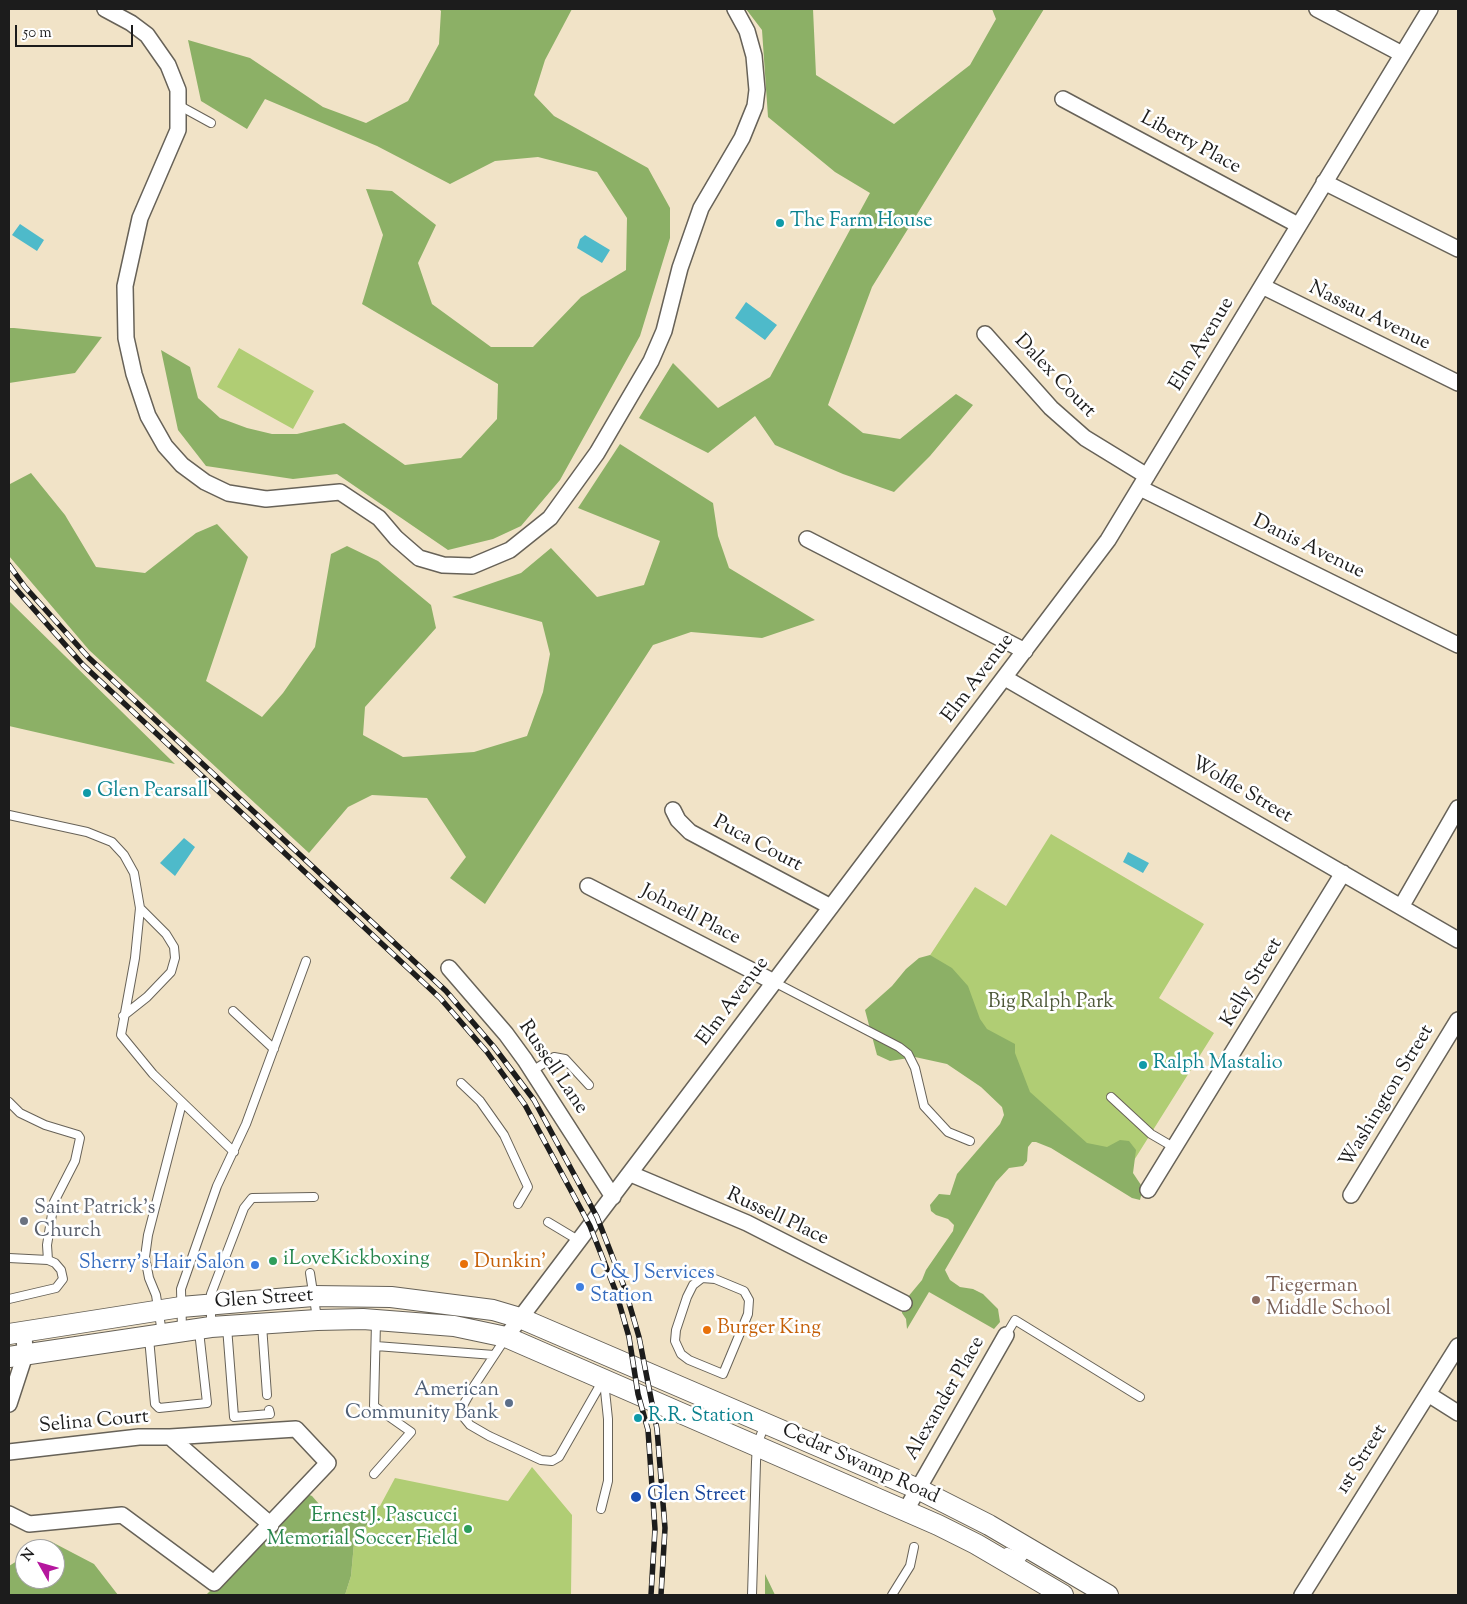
<!DOCTYPE html>
<html>
<head>
<meta charset="utf-8">
<style>
  body { margin:0 }
  #map { position:relative; width:1467px; height:1604px; overflow:hidden; background:#f1e3c7; font-family:"Sorts Mill Goudy",serif }
  canvas { display:block }
  .frame { position:absolute; inset:0; border:10px solid #1c1c1c; pointer-events:none }
  .north { position:absolute; left:15px; top:1539px; width:50px; height:50px; box-sizing:border-box; background:#fff; border:1px solid #a4a4a4; border-radius:50%; rotate:308deg; font-size:14px; font-weight:700; line-height:20px; text-align:center; color:#1c1c1c }
  .north::after { content:''; display:block; margin:auto; width:18px; height:22px; background:#b5179e; clip-path:polygon(50% 0,100% 100%,50% 72%,0 100%) }
  .scale { position:absolute; left:15px; top:25px; width:118px; height:22px; box-sizing:border-box; border:2px solid #1c1c1c; border-top:0; padding-left:6px; font-size:15px; line-height:18px; white-space:nowrap; color:#1c1c1c; -webkit-text-stroke:4px #fff; paint-order:stroke }
</style>
</head>
<body>
<div id="map">
<canvas width="1467" height="1604"></canvas>
<div class="frame"></div>
<div class="north">N</div>
<div class="scale">50 m</div>
</div>
<script>
const g = document.querySelector('canvas').getContext('2d');
g.lineJoin = 'round';
function paint(path, color) { g.fillStyle = color; g.fill(path, 'evenodd'); }
const toPath = rows => new Path2D(rows.map(r => 'M' + r).join(''));
function stroke(path, color, width, dash) { g.strokeStyle = color; g.lineWidth = width; g.lineCap = dash ? 'butt' : 'round'; g.setLineDash(dash || []); g.stroke(path); }
function label(font, color, halo, rows, align = 'center') {
  g.font = font + ' "Sorts Mill Goudy",serif'; g.lineWidth = 5; g.setLineDash([]); g.textBaseline = 'middle'; g.strokeStyle = halo; g.fillStyle = color; for (const [text, x, y, turn = 0] of rows) {
    g.save(); g.translate(x, y); g.rotate((+turn || 0) * Math.PI / 180); g.textAlign = isNaN(turn) ? turn : align; if (halo) g.strokeText(text, 0, 0); g.fillText(text, 0, 0); g.restore();
  }
}
const green = toPath([
  [239,348,314,391,293,429,217,387],
  [1051,834,1204,924,1159,998,1214,1033,1121,1181,886,1022,975,887,1006,906],
  [532,1467,572,1515,571,1595,345,1595,351,1576,354,1543,380,1506,395,1478,508,1501]
]);
const forest = toPath([
  [439,9,572,9,545,60,534,95,554,116,648,168,670,208,670,238,640,336,560,480,521,526,493,539,448,550,337,474,293,479,206,466,178,430,161,350,190,367,198,398,220,418,247,428,272,434,297,434,344,423,405,465,461,458,497,419,498,384,362,304,383,235,366,189,392,191,436,225,418,263,432,304,491,347,533,347,581,297,626,270,627,218,597,172,538,157,495,161,450,184,377,146,265,99,247,129,201,101,188,40,250,58,323,107,366,123,408,101,439,44,441,11],
  [746,9,813,9,816,75,894,124,970,65,996,19,992,9,1044,9,872,287,828,405,863,433,900,439,956,394,973,405,930,456,894,492,843,474,775,445,755,416,708,453,639,418,673,363,718,408,770,377,870,193,835,172,768,117,762,30],
  [9,328,14,328,102,337,75,373,9,383],
  [620,444,713,503,718,536,729,568,815,620,762,638,691,632,653,645,485,904,450,878,466,857,427,798,372,795,348,807,309,853,89,650,9,556,9,483,10,484,31,473,65,515,96,567,145,573,196,533,217,524,248,557,206,681,262,717,283,693,315,647,331,554,347,546,378,561,431,605,436,628,365,707,363,735,403,757,474,752,527,736,543,692,550,654,542,622,452,597,521,573,551,548,597,597,644,585,660,541,578,508],
  [9,601,175,764,9,726],
  [930,955,952,968,968,986,980,1019,987,1029,1015,1044,1015,1053,1030,1092,1087,1143,1107,1147,1120,1140,1129,1141,1136,1150,1133,1173,1143,1188,1140,1200,1132,1198,1051,1148,1036,1142,1032,1142,1028,1147,1027,1161,1023,1166,1009,1168,996,1182,945,1270,950,1280,960,1287,973,1289,983,1294,998,1309,1000,1322,994,1329,929,1292,907,1329,906,1319,902,1313,902,1307,907,1298,922,1280,926,1270,953,1231,954,1225,948,1219,936,1215,931,1211,930,1205,939,1194,950,1195,957,1174,1000,1124,1004,1115,1002,1107,981,1087,947,1064,915,1057,890,1061,877,1055,865,1010,892,986,906,969,919,958],
  [307,1494,312,1496,319,1504,322,1517,360,1513,380,1506,354,1543,351,1576,345,1595,206,1595],
  [50,1541,94,1564,118,1595,9,1595,9,1566,25,1556,25,1579,55,1579,55,1549,37,1549],
  [765,1574,775,1595,765,1595]
]);
const water = toPath([
  [20,224,44,240,37,251,12,235],
  [585,235,610,250,602,263,577,248,580,239],
  [746,302,777,325,765,340,735,318],
  [184,838,195,847,175,876,160,863],
  [1128,852,1149,863,1143,873,1123,862]
]);
const service = toPath([
  [180,106,211,123],
  [9,815,87,832,112,842,124,855,134,873,140,908,135,958,121,1035,153,1074,234,1152],
  [774,982,899,1047,908,1054,915,1068,924,1106,948,1132,970,1141],
  [233,1011,274,1049],
  [123,1016,147,997,171,972,175,958,174,947,166,934,140,908],
  [532,1071,554,1057,565,1059,589,1085],
  [461,1083,480,1101,504,1135,528,1187,518,1204],
  [1111,1097,1151,1134,1175,1148],
  [9,1102,20,1113,45,1125,78,1135,80,1138,75,1161,54,1202,47,1245,48,1260],
  [548,1222,578,1240],
  [9,1258,48,1260,55,1263,61,1270,63,1279,56,1288,9,1299],
  [310,1273,317,1318],
  [702,1278,715,1279,744,1291,749,1300,748,1314,723,1374,689,1360,681,1354,675,1341,676,1330,687,1297,693,1285,702,1278],
  [262,1325,267,1395],
  [211,1327,211,1294,244,1208,252,1198,314,1197],
  [227,1327,234,1417,270,1414,269,1410],
  [182,1330,181,1289,217,1186,246,1124,306,961],
  [162,1333,156,1295,149,1278,145,1257,148,1235,182,1103],
  [1006,1335,1015,1320,1140,1397],
  [149,1338,155,1404,159,1408,207,1403,199,1331],
  [505,1339,474,1386,461,1409,461,1414,470,1425,489,1436,541,1460,552,1461,559,1457,603,1380],
  [376,1346,494,1355],
  [374,1474,411,1432,374,1406,376,1322],
  [601,1509,608,1481,608,1419,604,1381],
  [1007,1552,1022,1558,1029,1549],
  [752,1595,756,1462,757,1445,765,1424],
  [892,1595,910,1566,914,1547]
]);
const minor = toPath([
  [105,9,131,23,147,35,168,65,178,90,178,130,140,218,125,286,126,338,134,374,148,416,165,446,182,465,205,482,228,493,266,499,340,492,379,518,396,538,419,558,443,565,472,566,510,550,550,518,597,453,651,361,664,331,680,268,701,208,742,138,755,106,757,90,754,56,747,31,735,9],
  [1317,9,1402,54],
  [1063,99,1298,225],
  [1324,182,1458,249],
  [1262,286,1458,383],
  [985,334,1051,408,1085,438,1147,476],
  [1140,488,1458,645],
  [807,539,1025,651],
  [1005,678,1458,940],
  [673,810,678,820,690,832,831,907],
  [588,886,774,982],
  [1401,907,1458,808],
  [449,968,506,1034,525,1060,613,1197],
  [631,1174,747,1223,904,1303],
  [1148,1190,1343,873],
  [1351,1195,1458,1020],
  [506,1337,1108,540,1430,9],
  [1428,1394,1458,1413],
  [9,1404,25,1355,24,1332],
  [9,1452,139,1437,170,1437,271,1525],
  [906,1510,1006,1335],
  [9,1514,29,1524,122,1515,214,1583,328,1463,296,1429,170,1437],
  [1302,1595,1458,1346]
]);
const secondary = toPath([
  [9,1334,181,1307,313,1296,391,1297,493,1310,520,1318,918,1489,989,1525,1108,1595],
  [9,1357,211,1327,317,1320,363,1319,454,1326,506,1337,938,1525,976,1544,1063,1595]
]);
const rail = toPath([
  [9,565,25,587,89,658,446,991,494,1047,534,1100,597,1217,625,1289,639,1337,657,1429,665,1528,661,1595],
  [9,581,83,665,440,998,487,1052,525,1105,590,1226,616,1292,629,1337,638,1394,648,1430,655,1529,651,1595]
]);
const markers = [
  [780,223,5,"#0f9aa8"],
  [87,793,5,"#0f9aa8"],
  [1143,1065,5,"#0f9aa8"],
  [24,1221,5,"#6b7280"],
  [273,1261,5,"#2e9e5b"],
  [464,1264,5,"#e8710a"],
  [255,1265,5,"#3f7fe0"],
  [580,1287,5,"#3f7fe0"],
  [1256,1300,5,"#8d6e63"],
  [707,1330,5,"#e8710a"],
  [509,1403,5,"#5c6f8a"],
  [638,1418,5,"#0f9aa8"],
  [636,1497,6,"#1a4fb4"],
  [468,1529,5,"#2e9e5b"]
];
const streetNames = [
  ["Liberty Place",1190,144,28],
  ["Nassau Avenue",1369,317,26],
  ["Elm Avenue",1203,345,-59],
  ["Dalex Court",1054,377,46],
  ["Danis Avenue",1308,548,26],
  ["Elm Avenue",979,679,-53],
  ["Wolfle Street",1241,791,30],
  ["Puca Court",757,845,28],
  ["Johnell Place",690,916,27],
  ["Kelly Street",1253,983,-59],
  ["Elm Avenue",734,1002,-53],
  ["Russell Lane",552,1068,56],
  ["Washington Street",1388,1097,-59],
  ["Russell Place",777,1218,25],
  ["Glen Street",264,1300,-4],
  ["Alexander Place",946,1399,-60],
  ["Selina Court",94,1423,-5],
  ["1st Street",1363,1460,-58],
  ["Cedar Swamp Road",860,1465,24]
];
const cultureNames = [
  ["The Farm House",790,223],
  ["Glen Pearsall",97,793],
  ["Ralph Mastalio",1153,1065],
  ["R.R. Station",648,1418]
];
const parkNames = [
  ["Big Ralph Park",1051,1004]
];
const worshipNames = [
  ["Saint Patrick's",34,1210],
  ["Church",34,1233]
];
const leisureNames = [
  ["iLoveKickboxing",283,1261],
  ["Ernest J. Pascucci",458,1518,"right"],
  ["Memorial Soccer Field",458,1541,"right"]
];
const foodNames = [
  ["Dunkin'",474,1264],
  ["Burger King",717,1330]
];
const shopNames = [
  ["Sherry's Hair Salon",245,1265],
  ["C & J Services",590,1275,"left"],
  ["Station",590,1298,"left"]
];
const educationNames = [
  ["Tiegerman",1266,1288],
  ["Middle School",1266,1311]
];
const serviceNames = [
  ["American",499,1392],
  ["Community Bank",499,1415]
];
const transitNames = [
  ["Glen Street",647,1497]
];
paint(green, '#b0cd74');
paint(forest, '#8cb066');
paint(water, '#4ebaca');
stroke(service, '#676258', 10);
stroke(minor, '#676258', 18);
stroke(secondary, '#676258', 22);
stroke(service, '#fff', 8);
stroke(minor, '#fff', 15);
stroke(secondary, '#fff', 20);
stroke(rail, '#1c1c1c', 5.5);
stroke(rail, '#fff', 4, [11]);
for (const [x, y, r, color] of markers) { const dot = new Path2D(); dot.arc(x, y, r, 0, 2 * Math.PI); g.fillStyle = color; g.fill(dot); stroke(dot, '#fff', 2); }
label('20px', '#1c1c1c', '#fff', streetNames);
label('20px', '#0d838f', '#fff', cultureNames, 'left');
label('20px', '#505a3b', '#fff', parkNames);
label('20px', '#5b616d', '#fff', worshipNames, 'left');
label('20px', '#27864d', '#fff', leisureNames, 'left');
label('20px', '#c56008', '#fff', foodNames, 'left');
label('20px', '#366cbe', '#fff', shopNames, 'right');
label('20px', '#785e54', '#fff', educationNames, 'left');
label('20px', '#4e5e75', '#fff', serviceNames, 'right');
label('20px', '#164399', '#fff', transitNames, 'left');
</script>
</body>
</html>
